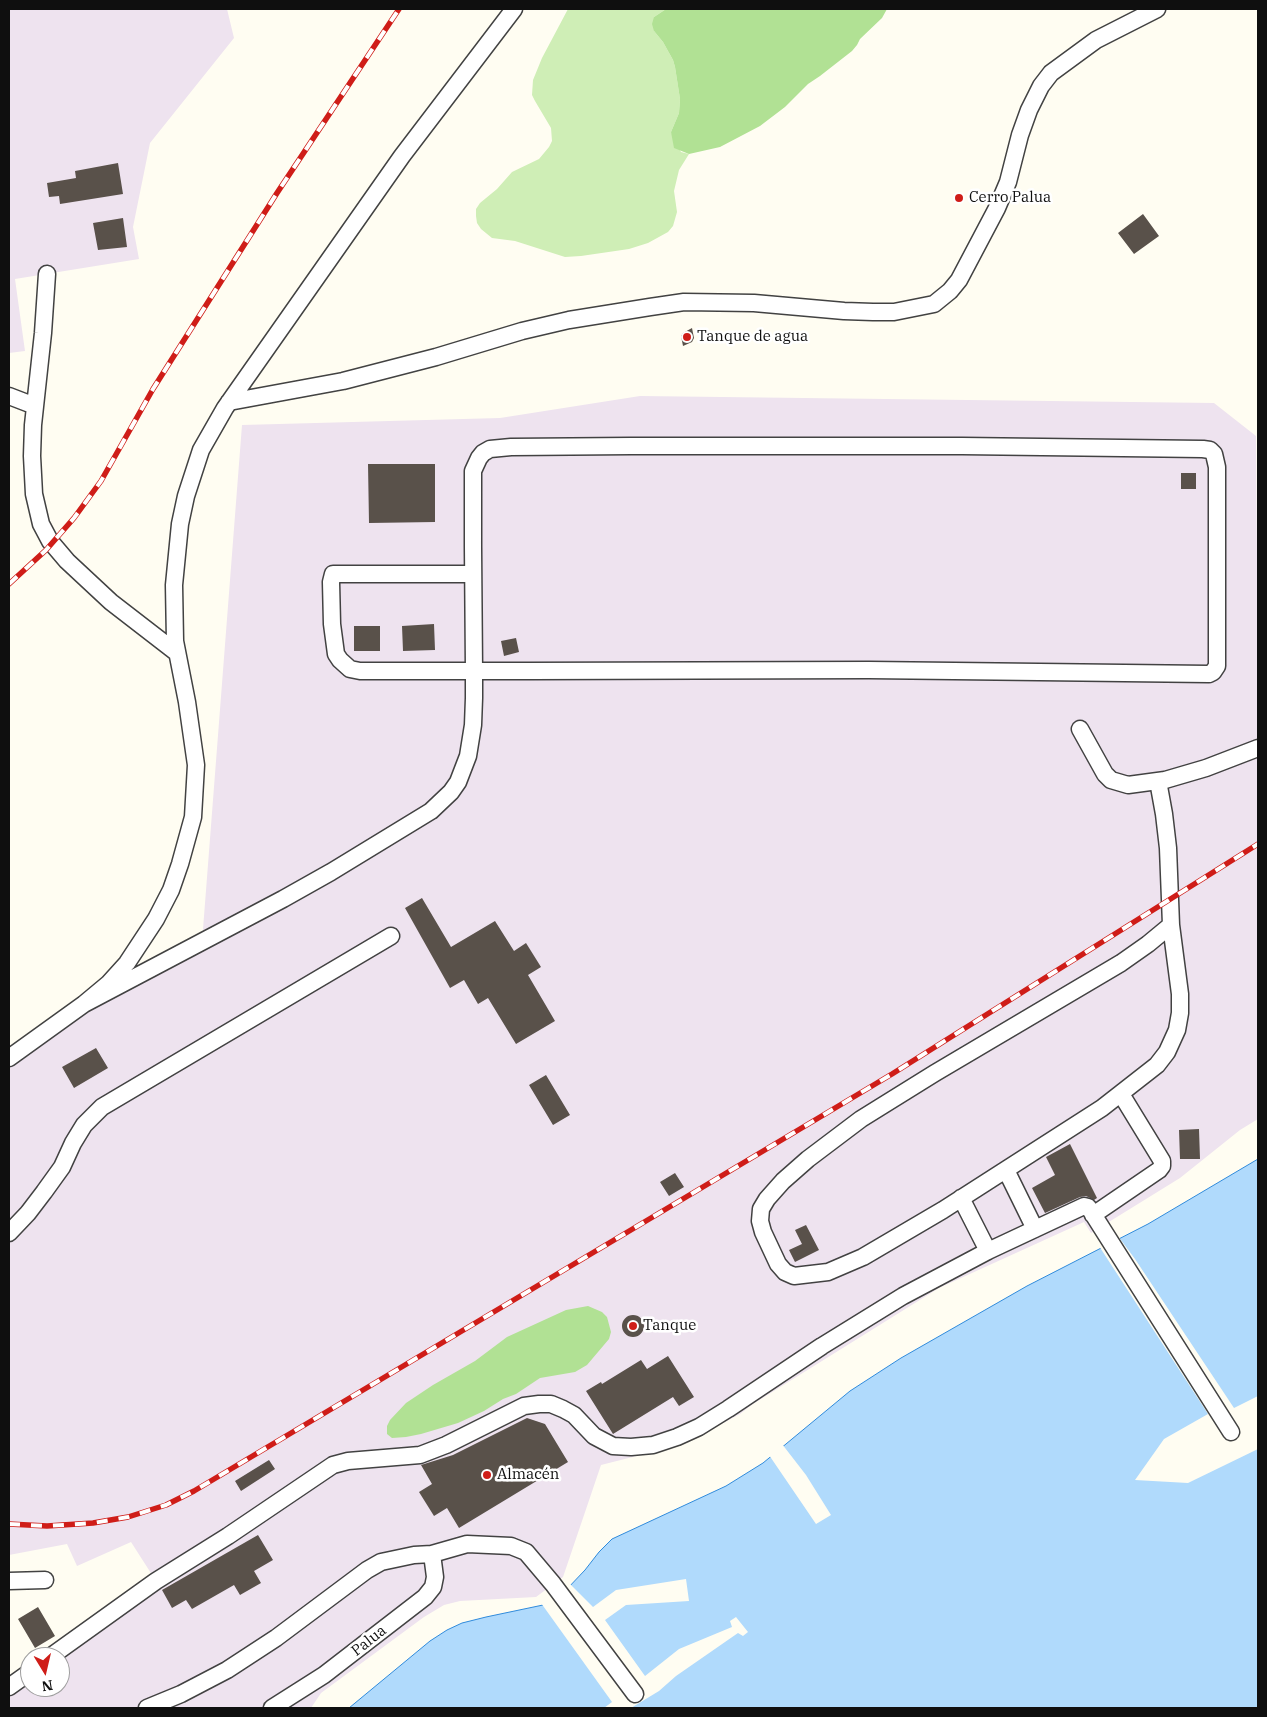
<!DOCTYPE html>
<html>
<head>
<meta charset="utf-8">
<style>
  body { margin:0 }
  #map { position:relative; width:1267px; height:1717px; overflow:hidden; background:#fffdf2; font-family:"IBM Plex Serif",serif }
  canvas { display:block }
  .frame { position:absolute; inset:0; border:10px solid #0f0f0f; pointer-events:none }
  .north { position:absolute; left:20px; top:1647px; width:50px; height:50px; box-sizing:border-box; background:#fff; border:1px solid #9f9f9f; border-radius:50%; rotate:171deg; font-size:14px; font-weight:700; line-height:20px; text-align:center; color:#0f0f0f }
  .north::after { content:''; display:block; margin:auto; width:18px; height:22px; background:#cf1d18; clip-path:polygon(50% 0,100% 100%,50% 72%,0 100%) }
</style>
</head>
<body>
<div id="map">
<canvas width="1267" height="1717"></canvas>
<div class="frame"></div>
<div class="north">N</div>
</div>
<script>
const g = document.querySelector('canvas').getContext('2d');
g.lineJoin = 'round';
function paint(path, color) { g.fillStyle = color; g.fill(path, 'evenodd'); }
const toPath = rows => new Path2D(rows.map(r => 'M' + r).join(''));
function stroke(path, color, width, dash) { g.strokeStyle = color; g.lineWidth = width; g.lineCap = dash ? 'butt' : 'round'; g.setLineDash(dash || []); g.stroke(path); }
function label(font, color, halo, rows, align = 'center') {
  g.font = font + ' "IBM Plex Serif",serif'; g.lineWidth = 5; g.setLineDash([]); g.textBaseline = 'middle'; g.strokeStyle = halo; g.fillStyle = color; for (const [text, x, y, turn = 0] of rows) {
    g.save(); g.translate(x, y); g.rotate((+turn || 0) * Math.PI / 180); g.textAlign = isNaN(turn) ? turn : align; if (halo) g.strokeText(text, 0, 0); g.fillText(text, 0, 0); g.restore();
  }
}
const industrial = toPath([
  [9,9,227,9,234,38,150,143,133,227,139,259,15,279,25,351,9,353],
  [640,396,1214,403,1256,436,1258,678,1258,1119,1240,1130,1180,1178,1091,1233,1084,1222,939,1288,753,1404,740,1414,684,1444,601,1465,563,1577,536,1597,460,1601,444,1605,424,1617,321,1693,311,1708,9,1708,9,1687,30,1672,30,1687,60,1687,60,1657,156,1581,131,1542,77,1566,67,1544,9,1555,9,1058,202,942,242,425,500,418]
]);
const green = toPath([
  [568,9,666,9,654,17,654,31,663,42,673,60,675,67,680,99,679,113,671,132,681,152,689,154,679,170,674,191,677,212,673,226,668,232,648,243,629,249,581,256,565,257,515,241,492,238,481,229,477,223,476,216,476,209,480,203,497,189,512,172,539,159,549,147,552,141,551,128,535,101,532,95,533,80,542,58]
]);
const forest = toPath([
  [666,9,887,9,882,18,860,39,857,45,852,51,820,76,808,84,785,107,760,126,720,147,689,154,674,148,671,132,679,113,680,99,675,67,673,60,663,42,654,31,652,24,654,17],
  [588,1306,602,1312,607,1317,611,1332,609,1339,587,1365,575,1372,540,1378,516,1394,503,1399,484,1411,458,1423,421,1434,406,1437,392,1438,387,1434,387,1426,390,1420,406,1403,433,1385,475,1361,507,1337,566,1310]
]);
const water = toPath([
  [1258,1159,1258,1708,349,1708,430,1641,447,1630,462,1623,486,1617,543,1605,566,1590,585,1570,599,1552,612,1539,726,1486,763,1463,850,1391,901,1358,1027,1286,1148,1224,1258,1159]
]);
const pier = toPath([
  [1118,1236,1135,1259,1234,1408,1258,1396,1258,1449,1188,1483,1135,1480,1164,1439,1208,1414,1099,1246],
  [782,1444,806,1475,831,1515,816,1524,769,1455],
  [686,1579,689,1601,626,1605,605,1620,645,1676,679,1649,732,1627,730,1621,736,1617,748,1632,743,1636,738,1633,676,1676,659,1691,631,1708,616,1707,604,1708,612,1702,541,1603,552,1598,569,1583,593,1607,616,1590]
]);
const building = toPath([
  [118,163,123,194,60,204,59,196,49,197,47,183,76,178,75,171],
  [1143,214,1159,236,1134,254,1118,233],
  [123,218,127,247,98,250,93,223],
  [692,328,694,338,692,342,683,346,681,336,683,333],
  [368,464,435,464,435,522,369,523],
  [1181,473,1196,473,1196,489,1181,489],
  [434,624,435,650,403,651,402,626],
  [354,626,380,626,380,651,354,651],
  [516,638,519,652,504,656,501,641],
  [422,898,451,947,495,921,514,951,526,943,541,967,528,975,555,1021,516,1044,488,998,478,1004,464,980,450,988,405,908],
  [96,1048,108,1068,74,1088,62,1067],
  [546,1075,570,1115,553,1125,529,1085],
  [1199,1129,1200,1159,1180,1159,1179,1130],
  [1070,1144,1097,1198,1094,1200,1086,1196,1080,1197,1045,1213,1032,1188,1055,1175,1046,1157],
  [675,1173,684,1187,669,1196,660,1182],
  [806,1225,819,1250,795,1262,789,1250,802,1244,795,1230],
  '622 1326a11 11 0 1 1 22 0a11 11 0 1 1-22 0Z',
  [668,1356,694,1397,679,1406,673,1397,613,1434,586,1391,601,1382,602,1384,641,1360,647,1369],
  [527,1418,545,1424,568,1462,459,1528,447,1508,434,1516,419,1492,432,1484,421,1465,453,1455],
  [269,1460,275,1469,241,1491,235,1481],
  [258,1535,273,1560,254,1571,261,1583,240,1595,234,1585,192,1609,186,1600,172,1608,162,1590],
  [38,1607,55,1636,35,1648,18,1619]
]);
const minor = toPath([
  [47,274,43,333,33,425,32,456,34,494,41,524,50,541,67,561,111,602,177,653],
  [9,396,35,406],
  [229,402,343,381,436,357,522,331,569,320,650,307,684,302,754,303,844,311,873,312,894,312,934,304,950,291,959,280,997,208,1008,182,1020,135,1029,110,1041,86,1051,73,1096,40,1157,9],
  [1080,729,1105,774,1111,780,1128,785,1165,780,1206,768,1258,748],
  [1158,781,1164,814,1168,848,1171,925,1180,994,1180,1013,1177,1030,1167,1052,1157,1065,1102,1108,943,1210,863,1257,828,1272,794,1276,785,1272,778,1264,763,1232,760,1221,761,1209,767,1199,783,1181,808,1159,861,1119,935,1073,1121,963,1148,944,1171,925],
  [84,1004,283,899,331,872,431,811,451,792,458,782,468,756,473,725,474,698,474,671,473,547,473,471,479,458,483,453,490,449,511,447,631,446,962,446,1203,449,1210,450,1214,454,1217,467,1217,666,1213,672,1209,674,869,670,530,671,360,671,350,669,340,660,336,654,332,624,331,582,333,574,473,574],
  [9,1058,84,1004,108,984,127,963,156,919,171,890,180,864,193,817,196,765,187,702,175,641,174,585,180,524,186,496,201,450,225,408,402,156,514,9],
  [1006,1170,1035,1229],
  [961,1198,988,1251],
  [1093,1215,1159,1170,1162,1166,1162,1161,1121,1094],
  [9,1233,28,1213,44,1192,62,1167,73,1143,84,1125,102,1107,391,936],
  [9,1581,45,1580],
  [50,1657,156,1581,228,1536,333,1465,348,1461,420,1455,446,1445,524,1406,539,1404,551,1404,563,1409,574,1415,594,1436,613,1446,631,1447,653,1445,677,1437,699,1427,728,1409,822,1346,903,1296,988,1251,1084,1206,1088,1207,1091,1211,1231,1432],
  [9,1687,30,1672],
  [147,1708,181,1694,227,1670,276,1638,367,1570,381,1562,414,1555,432,1554,467,1544,511,1546,526,1552,553,1584,635,1694],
  [272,1708,324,1675,425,1597,433,1587,435,1577,432,1554]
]);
const rail = toPath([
  [9,584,46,550,74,518,101,481,153,389,277,193,399,9],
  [9,1524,47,1526,93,1523,128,1517,166,1505,194,1491,892,1074,1258,844]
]);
const markers = [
  [959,198,5,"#cf1d18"],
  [687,337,5,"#cf1d18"],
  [633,1326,5,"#cf1d18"],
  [487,1475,5,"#cf1d18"]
];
const poiNames = [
  ["Cerro Palua",969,198],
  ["Tanque de agua",697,337],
  ["Tanque",643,1326],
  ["Almacén",497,1475]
];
const streetNames = [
  ["Palua",369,1641,-38]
];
paint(industrial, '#eee3ef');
paint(green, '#cfeeb6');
paint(forest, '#b1e194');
paint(water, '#b0dafc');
stroke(water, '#2f8adb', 1);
paint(pier, '#fffdf2');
paint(building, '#59514a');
stroke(minor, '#424242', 19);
stroke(minor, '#fff', 16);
stroke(rail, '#cf1d18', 5.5);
stroke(rail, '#fff', 4, [11]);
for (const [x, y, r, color] of markers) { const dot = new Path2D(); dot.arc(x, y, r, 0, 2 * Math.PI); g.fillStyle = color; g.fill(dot); stroke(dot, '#fff', 2); }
label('15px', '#0f0f0f', '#fff', poiNames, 'left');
label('15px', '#0f0f0f', '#fff', streetNames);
</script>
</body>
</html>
